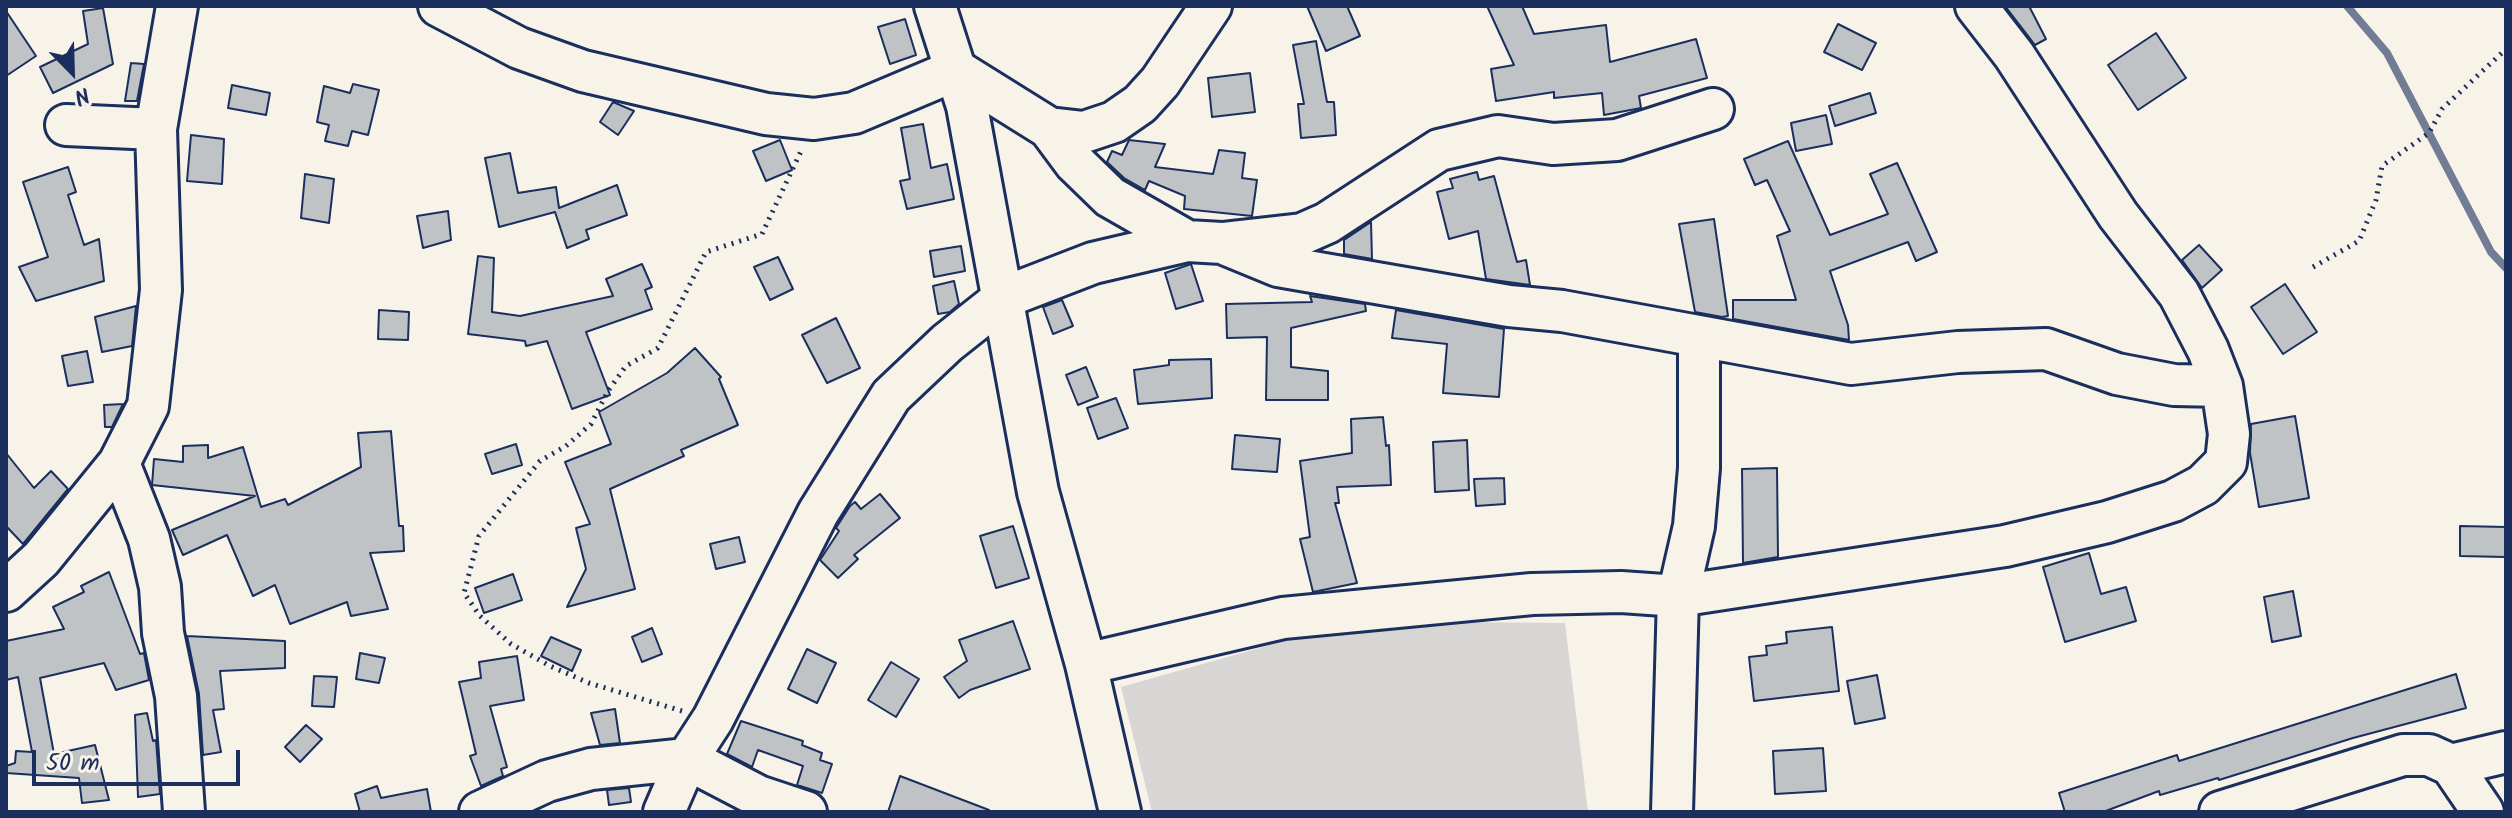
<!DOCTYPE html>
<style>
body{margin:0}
#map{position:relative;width:2512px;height:818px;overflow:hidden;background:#f7f3e8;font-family:Kalam,sans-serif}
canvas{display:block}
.frame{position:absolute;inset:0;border:8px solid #1b2f5e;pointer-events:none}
.north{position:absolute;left:32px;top:32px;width:80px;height:80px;-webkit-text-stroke:6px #f7f3e8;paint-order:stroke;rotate:157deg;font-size:22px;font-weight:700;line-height:32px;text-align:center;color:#1b2f5e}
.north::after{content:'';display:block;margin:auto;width:28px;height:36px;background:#1b2f5e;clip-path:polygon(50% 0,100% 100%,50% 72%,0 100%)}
.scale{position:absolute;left:32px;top:750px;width:208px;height:36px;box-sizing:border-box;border:4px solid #1b2f5e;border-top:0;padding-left:10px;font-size:24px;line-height:28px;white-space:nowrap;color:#1b2f5e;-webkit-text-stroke:6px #f7f3e8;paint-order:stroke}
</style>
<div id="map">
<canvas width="2512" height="818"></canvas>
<div class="frame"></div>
<div class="north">N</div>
<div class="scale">50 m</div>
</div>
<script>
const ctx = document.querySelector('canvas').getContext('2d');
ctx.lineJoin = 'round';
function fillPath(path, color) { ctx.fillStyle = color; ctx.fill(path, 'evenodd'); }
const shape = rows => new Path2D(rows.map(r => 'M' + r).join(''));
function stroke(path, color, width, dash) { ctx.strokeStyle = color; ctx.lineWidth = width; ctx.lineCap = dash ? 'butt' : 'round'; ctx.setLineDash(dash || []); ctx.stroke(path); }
const green = shape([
 [1355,621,1565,623,1588,812,1152,812,1121,687]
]);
const stream = shape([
 [2347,6,2387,53,2491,252,2506,268]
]);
const building = shape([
 [1307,6,1347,6,1360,36,1326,51,1307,6],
 [1487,6,1522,6,1534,34,1606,25,1610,62,1696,39,1707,78,1639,96,1641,108,1604,115,1602,93,1554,98,1554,92,1496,101,1491,69,1514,65,1487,6],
 [2005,6,2029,6,2046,39,2035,45,2005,6],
 [103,8,113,64,53,93,40,67,88,44,83,11,103,8],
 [6,11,36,56,6,76,6,11],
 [905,19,916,55,890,64,878,27,905,19],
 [1838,24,1876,43,1862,70,1824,52,1838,24],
 [2156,33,2186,78,2138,110,2108,65,2156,33],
 [1316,41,1327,102,1334,102,1336,135,1301,138,1298,104,1304,104,1293,45,1316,41],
 [131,63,144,64,137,101,125,101,131,63],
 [1250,73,1255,112,1212,117,1208,78,1250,73],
 [353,84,379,90,368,135,352,131,348,146,325,141,329,125,317,122,324,86,350,93,353,84],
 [232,85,270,93,266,115,228,108,232,85],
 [1870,93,1876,113,1835,126,1829,106,1870,93],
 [613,102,634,111,618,135,600,122,613,102],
 [1826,115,1832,144,1796,151,1791,123,1826,115],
 [923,124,931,168,947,164,954,199,907,209,900,181,910,179,901,128,923,124],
 [191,135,224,139,222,184,187,181,191,135],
 [780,140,792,170,766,181,753,151,780,140],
 [1129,140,1165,144,1155,167,1213,174,1219,150,1245,153,1242,178,1257,180,1252,216,1184,209,1185,196,1149,181,1145,190,1124,178,1107,162,1112,151,1122,155,1129,140],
 [1788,141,1830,235,1888,214,1870,174,1897,163,1937,252,1916,261,1908,242,1830,271,1848,325,1849,340,1733,319,1733,300,1796,300,1777,236,1790,231,1767,180,1755,185,1744,159,1788,141],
 [510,153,518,193,556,187,559,208,617,185,627,215,586,230,589,239,567,248,555,212,499,227,485,158,510,153],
 [68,167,76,192,68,195,84,245,99,239,104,281,36,301,19,267,48,257,23,182,68,167],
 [1477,172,1479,180,1494,176,1517,262,1526,260,1530,285,1486,279,1478,231,1449,239,1437,192,1453,188,1450,179,1477,172],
 [305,174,334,179,329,223,301,218,305,174],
 [448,211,451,240,423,248,417,216,448,211],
 [1714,219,1728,316,1722,317,1695,312,1679,224,1714,219],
 [1371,222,1372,259,1344,254,1344,240,1371,222],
 [2199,245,2222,270,2202,288,2182,260,2199,245],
 [961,246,965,271,934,277,930,251,961,246],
 [478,256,494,258,492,312,520,316,613,296,606,279,642,264,652,287,645,290,652,309,586,332,610,395,572,409,547,341,526,346,525,341,468,334,478,256],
 [778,257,793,289,770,300,754,267,778,257],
 [1191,264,1203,301,1176,309,1165,273,1191,264],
 [954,281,959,304,950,312,938,314,933,286,954,281],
 [2285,284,2317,332,2283,354,2251,307,2285,284],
 [1310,296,1365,304,1366,311,1291,328,1291,367,1328,371,1328,400,1266,400,1267,337,1227,338,1226,304,1312,302,1310,296],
 [1062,300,1073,326,1053,334,1043,307,1062,300],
 [136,306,132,346,102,352,95,317,136,306],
 [379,310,409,312,408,340,378,339,379,310],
 [1396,310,1504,329,1499,397,1443,393,1447,344,1392,338,1396,310],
 [836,318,860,368,827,383,802,335,836,318],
 [695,348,721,377,719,379,738,425,681,450,684,456,610,489,635,589,567,607,586,569,576,528,590,524,565,462,611,444,599,412,667,373,695,348],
 [87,351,93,382,68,386,62,356,87,351],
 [1211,359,1212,398,1138,404,1134,370,1169,365,1169,360,1211,359],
 [1086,367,1098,397,1078,405,1066,375,1086,367],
 [1116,398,1128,428,1098,439,1087,408,1116,398],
 [123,404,112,427,105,427,104,405,123,404],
 [2295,416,2309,498,2259,507,2250,453,2251,424,2295,416],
 [1383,417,1386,446,1389,445,1391,485,1337,487,1339,503,1335,503,1357,583,1313,592,1300,539,1310,537,1300,461,1352,453,1351,419,1383,417],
 [391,431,399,526,403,526,404,551,370,553,388,609,351,616,347,602,290,624,275,585,253,596,227,535,183,555,172,530,255,496,152,485,154,459,183,462,183,446,208,445,208,458,243,447,261,507,285,499,288,505,361,467,358,433,391,431],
 [1235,435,1280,439,1277,472,1232,469,1235,435],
 [1467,440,1469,490,1435,492,1433,442,1467,440],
 [516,444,522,465,492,474,485,454,516,444],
 [6,453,34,488,51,471,68,489,23,544,6,526,6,453],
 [1777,468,1778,557,1743,563,1742,469,1777,468],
 [1504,478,1505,504,1476,506,1474,479,1504,478],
 [880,494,900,518,854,555,858,559,838,578,820,560,839,531,836,528,850,506,855,502,861,509,880,494],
 [1013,526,1029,578,996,588,980,536,1013,526],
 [2460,526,2506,527,2505,557,2460,556,2460,526],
 [739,537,745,562,716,569,710,544,739,537],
 [2089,553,2101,594,2126,587,2136,621,2065,642,2043,567,2089,553],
 [109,572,140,654,144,653,149,680,116,690,104,663,40,678,54,754,95,745,109,800,82,803,79,778,6,773,6,766,15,763,16,751,32,752,18,677,6,680,6,641,64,629,53,607,84,592,81,586,109,572],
 [513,574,522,600,484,613,475,588,513,574],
 [2293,591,2301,636,2272,642,2264,597,2293,591],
 [1013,621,1030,669,970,690,959,698,944,677,967,661,959,640,1013,621],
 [1832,627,1839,691,1754,701,1749,657,1767,655,1766,646,1787,643,1786,632,1832,627],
 [652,628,662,654,642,662,632,637,652,628],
 [187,636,285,641,285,668,220,671,224,709,213,710,221,752,203,755,199,694,187,636],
 [551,637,581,650,572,671,541,656,551,637],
 [807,649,836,663,817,703,788,689,807,649],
 [360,653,385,658,379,683,356,679,360,653],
 [517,656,524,700,490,706,507,767,501,769,503,776,481,786,470,756,476,754,459,682,481,678,479,662,517,656],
 [891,662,919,679,896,717,868,700,891,662],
 [2456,674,2466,708,2353,738,2219,780,2218,778,2160,795,2159,791,2103,812,2065,812,2059,793,2177,755,2179,761,2456,674],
 [1877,675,1885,718,1855,724,1847,681,1877,675],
 [314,676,337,677,334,707,312,706,314,676],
 [615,709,620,743,600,745,591,713,615,709],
 [147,713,153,741,156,740,160,794,138,797,135,715,147,713],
 [741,721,803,741,802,745,822,753,820,760,832,764,822,793,797,785,803,766,758,750,752,767,727,754,741,721],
 [306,725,322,739,300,762,285,747,306,725],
 [1823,748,1826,791,1775,794,1773,751,1823,748],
 [900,776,989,810,988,812,888,812,900,776],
 [377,786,381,798,427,789,431,812,360,812,355,794,377,786],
 [629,788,631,802,609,805,607,790,629,788]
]);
const path = shape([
 [2313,267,2359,241,2376,200,2382,166,2429,133,2442,109,2506,49],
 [682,711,589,683,550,666,511,644,480,616,464,593,479,536,540,461,566,446,591,424,608,391,626,366,658,348,706,252,762,234,802,149]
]);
const minor = shape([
 [439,6,519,48,583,71,766,114,814,119,854,113,956,70,1049,128,1084,132,1114,122,1140,104,1160,82,1211,6],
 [935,6,967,106,1038,492,1086,664,1120,812],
 [66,125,156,129],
 [1049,128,1075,163,1110,197,1187,241,1222,243,1302,234,1327,223,1439,150,1498,136,1553,144,1617,140,1713,109],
 [1222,243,1278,266,1509,306,1562,311,1851,364,1958,352,2046,349,2117,374,2174,385,2222,386],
 [1699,337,1699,468,1694,526,1678,596,2005,546,2107,522,2173,501,2203,485,2226,462,2229,434,2222,386,2208,350,2179,294,2118,215,2014,55,1976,6],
 [119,463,149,539,160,587,163,633,176,696,184,812],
 [6,591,41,559,119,463,148,406,161,290,156,129,177,6],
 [1086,664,1283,618,1532,594,1621,592,1678,596,1672,812],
 [2451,765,2506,752],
 [480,812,547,781,591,769,687,759,758,796,806,812],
 [664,812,687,759,713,719,818,513,891,396,947,343,1005,297,1093,263,1187,241],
 [2220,812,2403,755,2429,755,2451,765,2483,812]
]);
fillPath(green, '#d7d6d4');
stroke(stream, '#727c95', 8);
fillPath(building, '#c0c3c5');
stroke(building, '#1b2f5e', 2);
stroke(minor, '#1b2f5e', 46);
stroke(path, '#1b2f5e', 5, [2, 6]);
stroke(minor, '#f7f3e8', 40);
</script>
